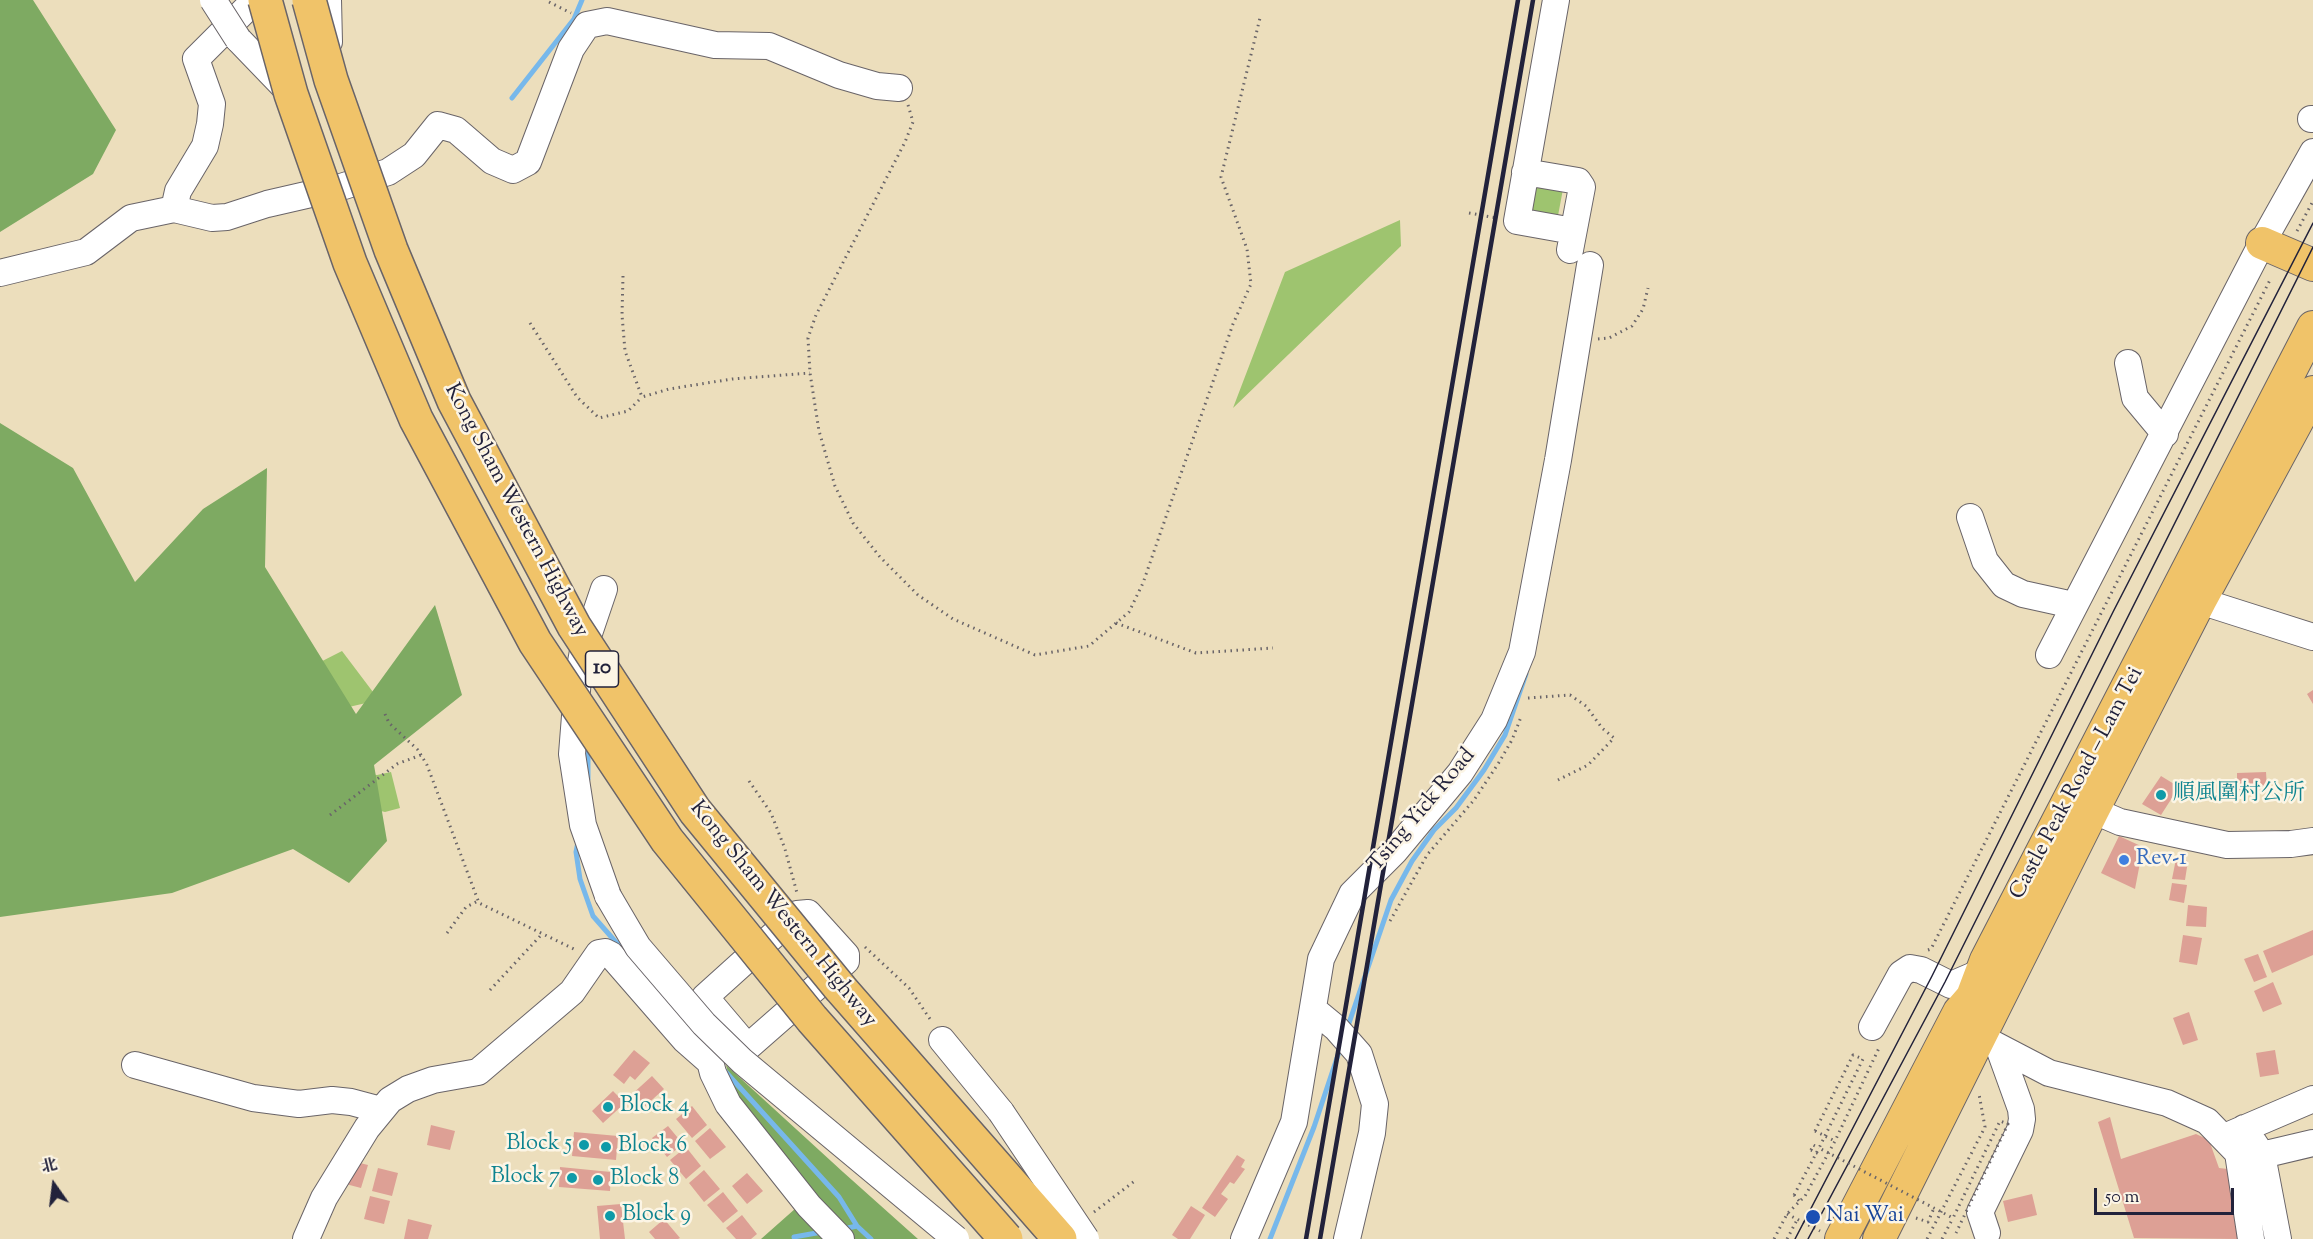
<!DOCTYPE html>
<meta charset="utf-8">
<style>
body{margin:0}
#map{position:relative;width:2313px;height:1239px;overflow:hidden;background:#ecdebc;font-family:"Sorts Mill Goudy","Noto Serif SC",serif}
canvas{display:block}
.north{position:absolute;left:24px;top:1155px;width:60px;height:60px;-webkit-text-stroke:4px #fcf5e5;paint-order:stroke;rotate:346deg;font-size:16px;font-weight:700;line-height:24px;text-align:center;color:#22223b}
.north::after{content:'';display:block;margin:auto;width:21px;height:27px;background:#22223b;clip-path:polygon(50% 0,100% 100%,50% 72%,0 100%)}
.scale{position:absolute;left:2094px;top:1188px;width:140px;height:27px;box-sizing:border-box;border:3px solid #22223b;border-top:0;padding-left:8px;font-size:18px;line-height:21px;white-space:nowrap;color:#22223b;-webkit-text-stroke:4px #fcf5e5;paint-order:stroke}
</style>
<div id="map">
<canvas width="2313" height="1239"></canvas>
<div class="north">北</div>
<div class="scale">50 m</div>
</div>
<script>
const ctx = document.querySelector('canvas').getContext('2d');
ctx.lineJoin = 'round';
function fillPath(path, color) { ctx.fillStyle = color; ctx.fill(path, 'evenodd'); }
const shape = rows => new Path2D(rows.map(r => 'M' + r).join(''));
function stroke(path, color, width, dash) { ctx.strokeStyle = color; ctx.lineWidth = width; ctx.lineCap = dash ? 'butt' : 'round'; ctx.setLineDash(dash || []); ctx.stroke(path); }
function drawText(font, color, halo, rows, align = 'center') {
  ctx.font = font + ' "Sorts Mill Goudy","Noto Serif SC",serif'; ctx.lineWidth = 5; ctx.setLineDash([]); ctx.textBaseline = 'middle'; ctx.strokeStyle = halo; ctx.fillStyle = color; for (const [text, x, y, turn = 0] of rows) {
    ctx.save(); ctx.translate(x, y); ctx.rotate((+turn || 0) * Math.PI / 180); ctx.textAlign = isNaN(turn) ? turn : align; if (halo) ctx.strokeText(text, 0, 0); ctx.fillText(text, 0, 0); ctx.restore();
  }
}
const green = shape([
 [1528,183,1563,189,1557,221,1522,214],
 [1400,220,1401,246,1233,408,1285,272],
 [342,651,379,700,323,713,287,679],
 [326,769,377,775,391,772,400,808,385,812,321,797]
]);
const forest = shape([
 [0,0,33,0,116,130,93,174,0,232],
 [0,423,73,468,135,582,203,509,267,468,265,567,356,714,435,605,462,695,374,765,387,841,349,883,293,849,172,893,0,917],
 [726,1065,843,1172,918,1239,853,1239,736,1105],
 [796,1208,824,1239,761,1239]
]);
const stream = shape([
 [512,98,574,19,582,0],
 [584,744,588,758,588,779],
 [578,842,576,852,580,879,593,916,621,948],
 [1347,1029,1391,900,1412,861,1434,830,1456,808,1484,770,1505,735,1526,674],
 [724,1070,839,1197,857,1226],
 [843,1229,857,1226,871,1239],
 [794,1237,822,1232],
 [1270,1239,1314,1127,1341,1046]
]);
const building = shape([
 [2313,690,2313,704,2307,694],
 [2266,772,2267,789,2237,790,2237,773],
 [2161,776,2179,787,2161,815,2142,804],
 [2119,836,2143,847,2135,889,2101,873],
 [2176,859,2188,861,2185,880,2172,879],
 [2172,883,2187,885,2184,903,2169,900],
 [2188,905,2207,907,2206,927,2186,926],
 [2313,930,2313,955,2272,973,2263,951],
 [2183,935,2202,938,2197,965,2179,962],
 [2258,954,2267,977,2254,982,2244,959],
 [2273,982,2282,1004,2263,1012,2254,991],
 [2189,1012,2198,1040,2183,1045,2173,1018],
 [634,1050,650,1063,635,1080,630,1076,624,1084,613,1075],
 [2275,1050,2279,1074,2260,1077,2256,1053],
 [652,1076,664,1089,642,1109,630,1096],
 [613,1091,625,1103,603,1123,592,1111],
 [692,1106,707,1125,692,1138,676,1119],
 [2110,1117,2121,1159,2196,1134,2209,1140,2219,1168,2228,1169,2240,1239,2134,1238,2098,1122],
 [431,1125,455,1131,450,1150,427,1145],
 [668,1126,683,1144,667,1157,652,1138],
 [710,1128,726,1147,710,1159,695,1141],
 [574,1132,618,1136,616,1160,572,1156],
 [686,1147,701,1166,686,1179,670,1160],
 [1237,1155,1245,1160,1241,1167,1245,1169,1234,1184,1230,1182,1221,1194,1228,1199,1215,1217,1202,1208],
 [348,1160,368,1165,361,1188,342,1183],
 [560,1167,611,1172,610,1191,559,1187],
 [378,1168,398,1173,392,1196,372,1191],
 [704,1170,720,1189,704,1202,689,1183],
 [747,1173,763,1191,747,1204,732,1186],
 [723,1192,738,1211,723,1223,707,1205],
 [2032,1194,2037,1215,2008,1222,2003,1201],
 [370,1196,390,1201,384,1224,364,1219],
 [621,1204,625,1239,600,1239,597,1206],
 [1191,1206,1205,1215,1190,1239,1178,1239,1172,1235],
 [742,1215,757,1234,751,1239,736,1239,726,1228],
 [408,1219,432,1225,428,1239,404,1239],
 [664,1219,680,1238,678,1239,655,1239,649,1232]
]);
const path = shape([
 [549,2,571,13],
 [908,105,913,122,905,142,816,315,808,338,810,373,819,431,835,486,853,523,880,557,918,595,953,619,1035,655,1089,646,1129,612,1143,583,1233,324,1251,284,1247,249,1221,177,1260,18],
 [1469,213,1497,218],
 [2297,231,2312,203],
 [623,276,622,315,625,351,642,397,669,389,732,379,810,373],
 [530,323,577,397,599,418,628,411,642,397],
 [1598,339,1609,338,1632,326,1643,309,1648,288],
 [1116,623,1196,653,1273,648],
 [1528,698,1570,695,1586,706,1602,728,1614,738,1588,765,1558,780],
 [385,714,389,723,418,750,427,765,479,903,576,950],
 [749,781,771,813,785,849,797,893],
 [330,815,397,764,421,755],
 [1390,921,1427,855,1474,800,1498,764,1512,740,1521,717],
 [447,933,466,907,478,901],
 [865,947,909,988,932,1022],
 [1928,950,1931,949,2271,278],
 [490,990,543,933],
 [1815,1131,1835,1141],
 [1811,1150,1821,1155],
 [1811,1150,1813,1145,1819,1148],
 [1794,1195,1801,1203],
 [1094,1212,1136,1180],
 [1787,1214,1820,1231],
 [1916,1218,1928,1222,1934,1208],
 [1774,1239,1787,1214,1805,1196,1835,1141,1879,1048],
 [1787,1239,1797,1220],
 [1927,1239,1985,1127,1979,1094],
 [1942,1239,1953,1218]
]);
const minor = shape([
 [328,0,329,42],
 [1556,0,1517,221,1573,231],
 [238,39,291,94],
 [2311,119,2313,119],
 [1525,172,1578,181,1582,187,1570,250],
 [174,209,212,218,227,217,267,204,341,187,388,172,414,155,438,125,456,130,492,161,513,170,528,162,571,49,587,25,607,21,715,45,769,46,839,75,877,86,899,88],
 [0,273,86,252,131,218,174,209,178,191,205,146,210,124,212,104,196,59,255,0],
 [2128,363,2135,398,2165,434],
 [1970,517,1985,561,2004,585,2023,594,2073,605],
 [604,589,583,651,578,678,572,754,583,825,608,896],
 [2200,601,2313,637],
 [2049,655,2262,243,2313,152],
 [2075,806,2085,807,2120,822,2227,845,2291,844,2313,841],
 [705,997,744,1043,749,1046,846,961,846,955,808,913,797,914,705,997,697,1011,713,1073,728,1104,809,1206,841,1239],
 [1313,1009,1336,1028,1359,1054,1375,1104,1372,1133,1347,1239],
 [1872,1027,1901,974,1910,968,1921,970,1951,985,1979,973],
 [1980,1037,2049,1073,2167,1103,2207,1121,2238,1153,2251,1239],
 [942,1040,1001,1112],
 [135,1065,253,1098,299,1104,332,1100,351,1102,381,1110],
 [2244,1128,2262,1155,2278,1239],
 [2229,1135,2313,1099],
 [2262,1155,2313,1143],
 [1987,1233,1980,1212,2020,1130,2022,1119,2021,1109,1999,1048],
 [306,1239,324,1198,367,1128,390,1100,408,1089,433,1080,478,1072,572,992,599,953,605,952,611,955,685,1040,710,1062],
 [1244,1239,1294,1122,1321,959,1352,894,1395,851,1460,773,1494,720,1522,652,1558,460,1590,265]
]);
const major = shape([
 [2262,243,2313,265],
 [1841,1239,1959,1012,1972,997,1986,960,2313,327],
 [1879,1239,2093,810,2200,601,2313,392]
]);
const tram = shape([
 [1795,1239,1932,976,2113,612,2313,223],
 [1808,1239,1945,982,2313,247]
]);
const rail = shape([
 [1306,1239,1518,0],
 [1320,1239,1533,0]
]);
const pathBridge = shape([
 [1815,1131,1853,1055,1863,1059,1819,1148,1953,1218,2000,1121,2008,1124,1956,1233],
 [1794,1195,1819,1148]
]);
const minorBridge = shape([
 [213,0,238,39],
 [608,896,638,947,704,1024,742,1061,956,1239],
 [1001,1112,1086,1239]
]);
const highwayBridge = shape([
 [265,0,291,94,350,263,416,419,535,642,667,840,812,1019,1006,1239],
 [309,0,331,80,391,250,454,401,574,626,695,811,841,989,1060,1239]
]);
const markers = [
 [2161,795,6,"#0f9aa8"],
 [2124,860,6,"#3f7fe0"],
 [608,1107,6,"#0f9aa8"],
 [584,1145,6,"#0f9aa8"],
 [606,1147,6,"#0f9aa8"],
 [572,1178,6,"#0f9aa8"],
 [598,1180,6,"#0f9aa8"],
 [610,1216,6,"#0f9aa8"],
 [1813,1217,8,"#1a4fb4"]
];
const shields = [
 [602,669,33]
];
const shieldNames = [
 ["10",602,669]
];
const streetNames = [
 ["Kong Sham Western Highway",515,511,62],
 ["Castle Peak Road – Lam Tei",2078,784,-62],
 ["Tsing Yick Road",1423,811,-50],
 ["Kong Sham Western Highway",782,915,51]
];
const cultureNames = [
 ["順風圍村公所",2173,795],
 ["Block 4",620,1107],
 ["Block 5",572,1145,"right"],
 ["Block 6",618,1147],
 ["Block 7",560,1178,"right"],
 ["Block 8",610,1180],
 ["Block 9",622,1216]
];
const shopNames = [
 ["Rev-1",2136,860]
];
const transitNames = [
 ["Nai Wai",1826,1217]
];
fillPath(green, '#9ec46f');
fillPath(forest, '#7eaa62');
stroke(stream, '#77b8eb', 5);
fillPath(building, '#dda095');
stroke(minor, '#696468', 28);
stroke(major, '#696468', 34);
stroke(path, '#696468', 3, [1.5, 4.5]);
stroke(minor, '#fff', 26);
stroke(major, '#f0c369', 32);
stroke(tram, '#22223b', 1.5);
stroke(rail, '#22223b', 4.5);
stroke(minorBridge, '#696468', 28, []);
stroke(highwayBridge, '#696468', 36, []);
stroke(pathBridge, '#696468', 3, [1.5, 4.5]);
stroke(minorBridge, '#fff', 26);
stroke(highwayBridge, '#f0c369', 33);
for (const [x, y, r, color] of markers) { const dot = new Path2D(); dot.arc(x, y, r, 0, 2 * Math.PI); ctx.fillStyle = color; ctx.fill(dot); stroke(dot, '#fcf5e5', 2); }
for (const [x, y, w] of shields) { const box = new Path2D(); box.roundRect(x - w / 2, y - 18, w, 36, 4.5); ctx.fillStyle = '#fcf5e5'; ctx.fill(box); stroke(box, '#22223b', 1.5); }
drawText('bold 21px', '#22223b', null, shieldNames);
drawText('22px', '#22223b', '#fcf5e5', streetNames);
drawText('22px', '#0d838f', '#fcf5e5', cultureNames, 'left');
drawText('22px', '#366cbe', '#fcf5e5', shopNames, 'left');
drawText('22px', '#164399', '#fcf5e5', transitNames, 'left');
</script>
